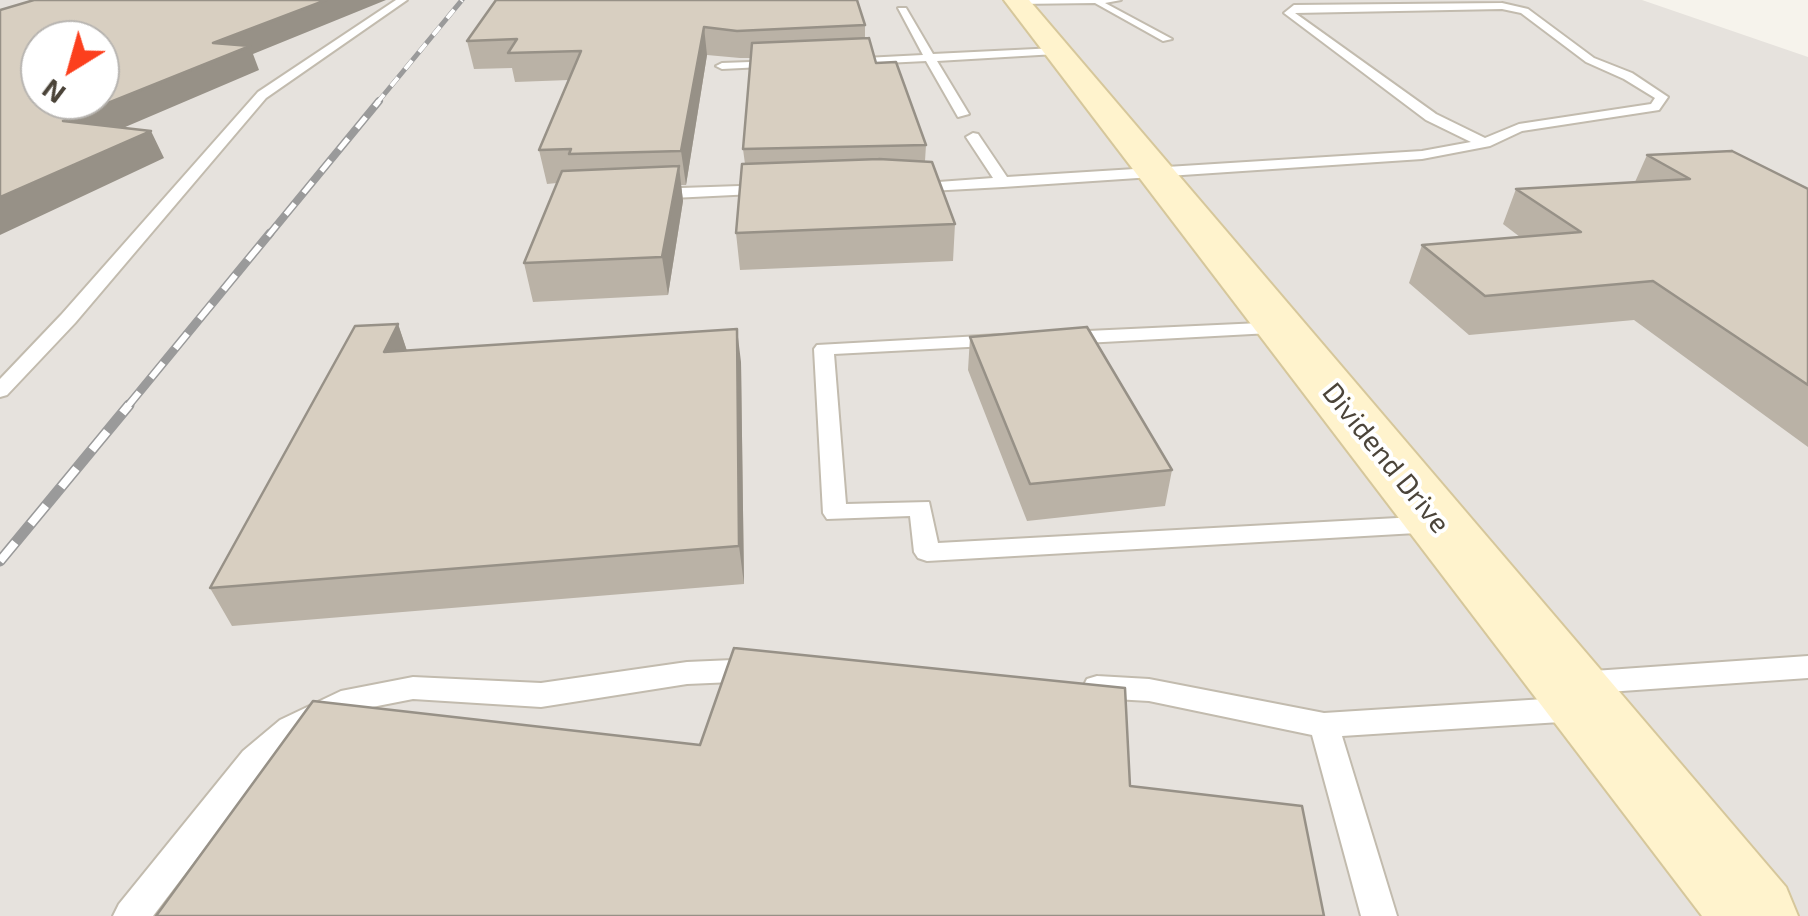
<!DOCTYPE html>
<style>
body{margin:0}
#map{position:relative;width:1808px;height:916px;overflow:hidden;background:#f6f3ec;font-family:"Exo 2",sans-serif}
canvas{display:block}
.north{position:absolute;left:20px;top:20px;width:100px;height:100px;box-sizing:border-box;background:#fff;border:2px solid #b7b4b0;border-radius:50%;rotate:217deg;font-size:28px;font-weight:700;line-height:40px;text-align:center;color:#4b4439}
.north::after{content:'';display:block;margin:auto;width:35px;height:45px;background:#fc3f1d;clip-path:polygon(50% 0,100% 100%,50% 72%,0 100%)}
</style>
<div id="map">
<canvas width="1808" height="916"></canvas>
<div class="north">N</div>
</div>
<script>
const ctx = document.querySelector('canvas').getContext('2d');
ctx.lineJoin = 'round';
function fillPath(path, color) { ctx.fillStyle = color; ctx.fill(path, 'evenodd'); }
const shape = rows => new Path2D(rows.map(r => 'M' + r).join(''));
function stroke(path, color, width, dash) { ctx.strokeStyle = color; ctx.lineWidth = width; ctx.lineCap = dash ? 'butt' : 'round'; ctx.setLineDash(dash || []); ctx.stroke(path); }
function drawText(font, color, halo, rows, align = 'center') {
  ctx.font = font + ' "Exo 2",sans-serif'; ctx.lineWidth = 8; ctx.setLineDash([]); ctx.textBaseline = 'middle'; ctx.strokeStyle = halo; ctx.fillStyle = color; for (const [text, x, y, turn = 0] of rows) {
    ctx.save(); ctx.translate(x, y); ctx.rotate((+turn || 0) * Math.PI / 180); ctx.textAlign = isNaN(turn) ? turn : align; if (halo) ctx.strokeText(text, 0, 0); ctx.fillText(text, 0, 0); ctx.restore();
  }
}
const industrial = shape([
 [0,0,1642,0,1808,57,1808,916,0,916],
 [40,40,100,40,100,100,40,100]
]);
const lane = shape([
 [396,0,407,0,266,98,75,323,7,395,0,397,0,379,61,315,258,92,396,0],
 [1014,0,1121,0,1105,3,1172,39,1163,41,1095,3,1018,4,1014,0],
 [1502,3,1528,9,1594,58,1632,73,1668,97,1659,110,1522,131,1490,146,1422,159,1003,187,911,192,904,188,911,184,993,178,966,137,973,133,978,134,1007,177,1422,151,1471,142,1426,120,1284,13,1294,5,1502,3],
 [1502,9,1521,13,1586,62,1624,79,1655,98,1651,104,1519,124,1485,138,1436,114,1295,13,1502,9],
 [898,8,906,8,933,54,1056,48,1062,51,1056,54,937,61,969,114,958,117,926,61,845,65,839,62,845,59,923,55,898,8],
 [778,61,782,66,722,69,716,66,722,63,778,61],
 [769,185,777,190,774,193,652,199,644,194,652,189,769,185],
 [1282,322,1291,328,1289,332,1066,344,1056,338,1066,332,1282,322],
 [999,335,1006,337,1009,341,1006,345,834,354,846,504,929,502,938,543,1434,516,1446,524,1434,532,927,561,918,558,914,552,910,516,827,519,823,513,814,349,817,345,999,335],
 [1808,656,1808,678,1579,694,1569,691,1565,683,1569,675,1579,672,1808,656],
 [756,659,766,662,770,670,766,678,756,681,687,684,541,707,413,699,357,710,302,738,265,769,153,916,113,916,119,904,243,751,280,720,341,691,413,677,541,683,687,662,756,659],
 [1097,676,1149,679,1324,713,1576,697,1586,701,1591,709,1586,717,1576,721,1342,736,1397,916,1361,916,1312,735,1149,701,1097,698,1087,695,1083,687,1087,679,1097,676]
]);
const secondary = shape([
 [1004,0,1029,0,1786,887,1798,916,1702,916,1004,0]
]);
const railFar3 = shape([
 [377,103,462,0]
]);
const railFar2 = shape([
 [268,236,379,101]
]);
const railFar1 = shape([
 [127,407,270,233]
]);
const rail = shape([
 [0,561,129,405]
]);
const wall = shape([
 [496,0,865,25,865,38,876,63,926,145,925,161,955,224,953,261,740,270,736,233,745,164,743,149,751,58,740,58,707,55,686,185,681,185,683,201,668,295,533,302,524,263,557,183,547,184,539,150,569,80,515,82,512,68,474,69,467,41],
 [1647,155,1808,189,1808,447,1634,320,1469,335,1409,283,1422,245,1520,237,1503,224,1516,189,1635,182],
 [398,324,407,351,741,362,744,584,232,626,210,588],
 [970,337,1172,470,1165,506,1027,521,968,370]
]);
const shadedWall = shape([
 [326,0,386,0,253,54,259,70,76,148,63,121,213,43],
 [704,27,707,55,686,185,681,151],
 [151,131,164,158,0,235,0,197],
 [679,166,683,201,668,295,662,257],
 [398,324,409,357,384,352],
 [737,329,741,362,744,584,739,546]
]);
const building = shape([
 [34,0,326,0,213,43,250,46,63,121,151,131,0,197,0,10,34,0],
 [40,40,100,40,100,100,40,100,40,40],
 [496,0,857,0,865,25,737,31,704,27,681,151,569,154,571,149,539,150,581,51,508,53,517,39,467,41,496,0],
 [869,38,876,63,896,62,926,145,743,149,752,43,869,38],
 [1732,151,1808,189,1808,385,1653,281,1485,296,1422,245,1581,232,1516,189,1690,179,1647,155,1732,151],
 [879,159,932,162,955,224,736,233,742,164,879,159],
 [679,166,662,257,524,263,562,171,679,166],
 [398,324,384,352,737,329,739,546,210,588,355,326,398,324],
 [1087,327,1172,470,1030,484,970,337,1087,327],
 [734,648,1125,688,1130,786,1302,806,1324,916,156,916,313,701,700,745,734,648]
]);
const streetNames = [
 ["Dividend Drive",1386,458,51]
];
fillPath(industrial, '#e6e2dd');
stroke(lane, '#c2bbae', 4);
stroke(secondary, '#d6c79b', 4);
fillPath(lane, '#fff');
fillPath(secondary, '#fff3cd');
stroke(railFar3, '#9a9a9a', 5);
stroke(railFar2, '#9a9a9a', 8);
stroke(railFar1, '#9a9a9a', 9);
stroke(rail, '#9a9a9a', 11);
stroke(railFar3, '#fff', 4, [11]);
stroke(railFar2, '#fff', 5, [14]);
stroke(railFar1, '#fff', 6, [19]);
stroke(rail, '#fff', 8, [24]);
fillPath(wall, '#bab2a6');
fillPath(shadedWall, '#979187');
fillPath(building, '#d8cfc1');
stroke(building, '#979187', 2.5);
drawText('28px', '#4b4439', '#fff', streetNames);
</script>
